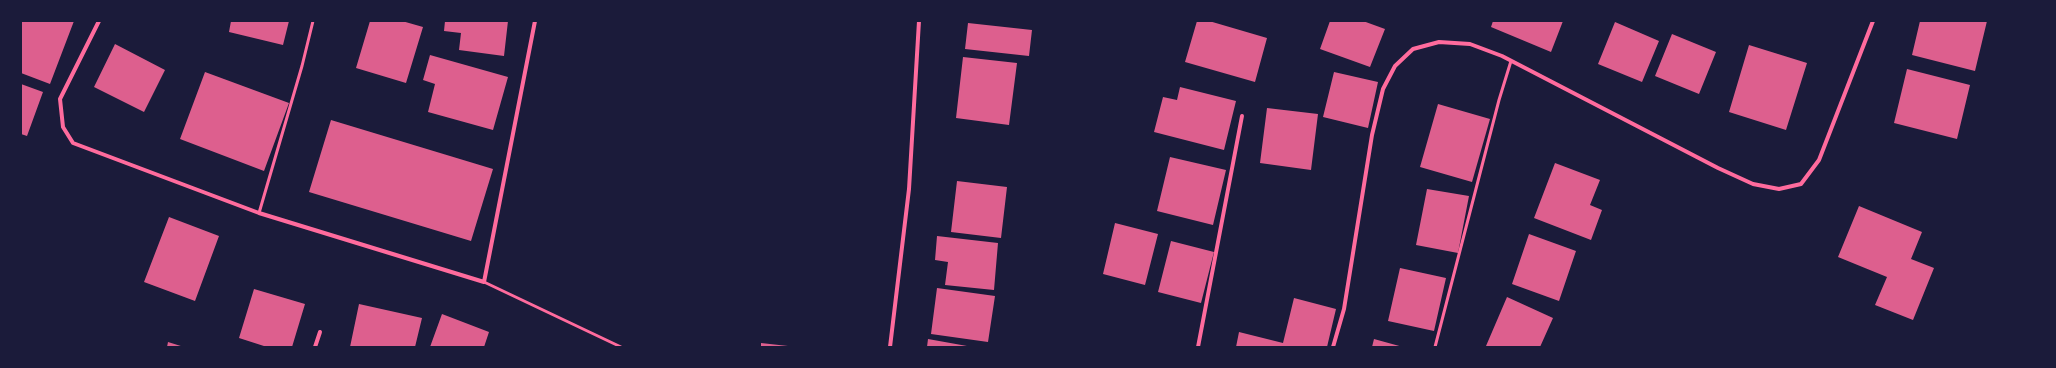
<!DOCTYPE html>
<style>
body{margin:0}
#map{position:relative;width:2056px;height:368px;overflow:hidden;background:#1b1b3a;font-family:"DejaVu Sans",sans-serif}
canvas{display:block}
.frame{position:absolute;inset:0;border:22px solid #1b1b3a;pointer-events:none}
</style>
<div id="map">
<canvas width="2056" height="368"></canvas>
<div class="frame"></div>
</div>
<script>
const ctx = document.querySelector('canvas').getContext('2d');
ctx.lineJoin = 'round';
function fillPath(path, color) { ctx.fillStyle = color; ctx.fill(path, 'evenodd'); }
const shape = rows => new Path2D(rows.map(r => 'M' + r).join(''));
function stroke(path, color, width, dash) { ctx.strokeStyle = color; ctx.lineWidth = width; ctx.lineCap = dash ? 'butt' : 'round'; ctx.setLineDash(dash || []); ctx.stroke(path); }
const building = shape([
 [21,21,74,21,50,84,21,73],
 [231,21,289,21,283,45,229,32],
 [370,21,402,21,423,27,406,83,356,68],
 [445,21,508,21,504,56,459,50,461,33,444,31],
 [1197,21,1209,21,1267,38,1255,82,1185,62],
 [1330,21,1363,21,1385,29,1370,67,1320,49],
 [1493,21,1563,21,1551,52,1491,27],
 [1920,21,1987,21,1975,71,1912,55],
 [1615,22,1659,41,1642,82,1598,64],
 [968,23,1032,30,1029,56,965,49],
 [1672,34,1716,52,1699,94,1655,76],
 [115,44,165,70,144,112,94,87],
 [1749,45,1807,63,1786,130,1729,112],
 [430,55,508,77,493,130,428,112,435,84,423,80],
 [963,57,1017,63,1009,125,956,118],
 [1907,69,1970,85,1957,139,1894,123],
 [205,72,289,103,264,171,180,139],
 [1334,72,1378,82,1368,128,1323,117],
 [21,84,43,92,27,136,21,134],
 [1180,87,1236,101,1224,150,1154,132,1163,97,1177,100],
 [1438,104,1490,119,1472,182,1420,167],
 [1267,108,1318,114,1311,170,1260,163],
 [331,120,493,169,471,241,309,192],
 [1170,157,1226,170,1213,225,1157,211],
 [1555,163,1600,180,1590,205,1602,210,1591,240,1534,218],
 [957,181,1007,187,1001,238,951,232],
 [1427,189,1469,196,1458,253,1416,245],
 [1859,206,1922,232,1911,259,1934,268,1913,320,1875,305,1887,277,1838,257],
 [169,217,219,236,195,301,144,282],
 [1115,223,1158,234,1145,285,1103,274],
 [1529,234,1576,251,1559,301,1512,284],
 [937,236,998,243,994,290,945,285,948,262,935,260],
 [1171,241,1214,252,1201,303,1158,292],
 [1400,268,1446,278,1434,331,1388,321],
 [937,288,995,296,988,342,931,334],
 [254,289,305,304,292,347,267,347,239,338],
 [1507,297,1553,318,1540,347,1486,346],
 [1294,298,1336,309,1327,347,1236,347,1239,332,1283,343],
 [359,304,422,318,415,347,350,347],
 [442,314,489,332,484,347,430,347],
 [928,339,967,346,967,347,927,347],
 [1374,339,1403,347,1372,347],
 [168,342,184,347,167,347],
 [761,343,788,346,788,347,761,347]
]);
const service = shape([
 [259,213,302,66,313,21],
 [484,282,621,347],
 [1435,347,1499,100,1511,61]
]);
const minor = shape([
 [99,21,60,99,63,127,73,143,259,213,484,282,535,21],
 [315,347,320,332],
 [890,347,909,189,919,21],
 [1198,347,1242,116],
 [1333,347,1344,309,1372,135,1383,89,1395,66,1413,49,1439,42,1470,44,1502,56,1718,168,1753,184,1779,189,1801,184,1819,160,1873,21]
]);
fillPath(building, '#dd5f8e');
stroke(service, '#ff6b9d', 3);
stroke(minor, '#ff6b9d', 4);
</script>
